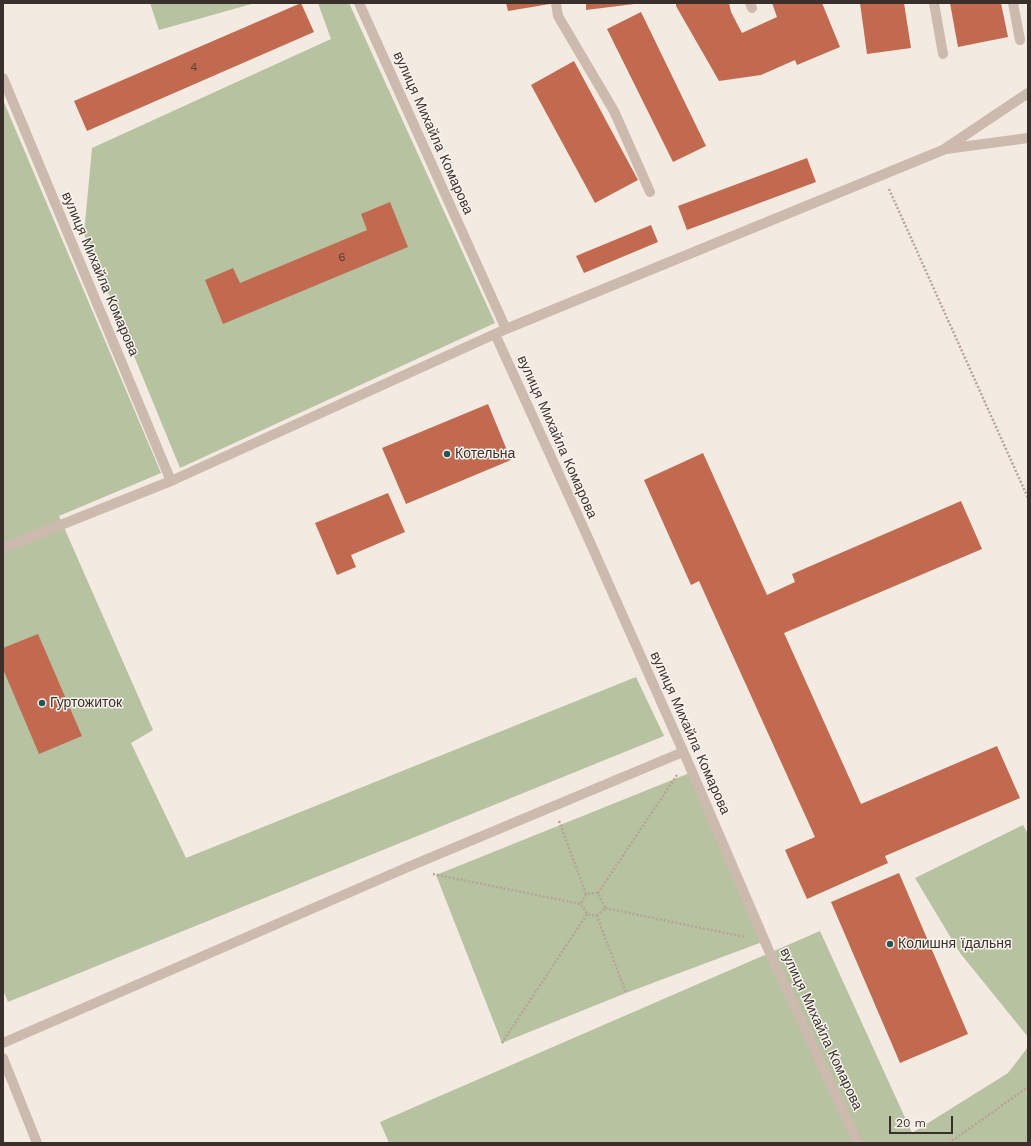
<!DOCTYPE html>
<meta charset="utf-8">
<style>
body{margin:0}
#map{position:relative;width:1031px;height:1146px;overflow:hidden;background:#f3eae1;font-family:"Work Sans",sans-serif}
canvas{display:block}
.frame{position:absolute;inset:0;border:4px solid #392f2b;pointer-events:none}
.scale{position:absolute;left:889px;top:1116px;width:64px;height:18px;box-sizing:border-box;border:2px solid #392f2b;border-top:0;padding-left:5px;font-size:12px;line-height:14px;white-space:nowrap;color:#392f2b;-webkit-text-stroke:3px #faf4ee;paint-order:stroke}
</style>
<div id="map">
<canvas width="1031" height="1146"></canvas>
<div class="frame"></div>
<div class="scale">20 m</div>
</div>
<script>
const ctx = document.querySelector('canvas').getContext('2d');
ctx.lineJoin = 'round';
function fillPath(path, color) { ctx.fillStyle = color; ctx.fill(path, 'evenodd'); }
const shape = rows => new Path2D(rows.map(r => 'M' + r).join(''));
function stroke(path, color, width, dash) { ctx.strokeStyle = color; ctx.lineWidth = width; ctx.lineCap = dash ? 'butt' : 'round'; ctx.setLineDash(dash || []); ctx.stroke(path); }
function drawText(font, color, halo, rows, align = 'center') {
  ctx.font = font + ' "Work Sans",sans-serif'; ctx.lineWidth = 3; ctx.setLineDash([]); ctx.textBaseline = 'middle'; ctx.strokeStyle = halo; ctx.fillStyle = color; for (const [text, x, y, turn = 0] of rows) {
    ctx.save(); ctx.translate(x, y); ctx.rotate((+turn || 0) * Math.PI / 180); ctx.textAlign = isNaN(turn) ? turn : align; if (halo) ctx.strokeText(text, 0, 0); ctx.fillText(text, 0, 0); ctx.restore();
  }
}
const green = shape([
 [150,3,255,3,159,30],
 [318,3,349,3,495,323,180,468,84,234,92,148,331,39],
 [3,100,161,473,59,516,153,730,131,743,186,858,636,677,664,736,8,1002,3,990],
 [692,772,765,941,626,993,502,1043,436,875],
 [1023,825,1028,834,1028,1037,960,953,915,878],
 [820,931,912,1133,1008,1073,1028,1047,1028,1143,389,1143,380,1122]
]);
const building = shape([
 [301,3,314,32,87,131,74,101],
 [506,3,550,3,550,4,508,11],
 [586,3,634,3,634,4,586,10],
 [676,3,729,3,731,12,742,33,777,17,772,3,822,3,840,47,797,65,795,60,761,75,719,81,676,6],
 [860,3,904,3,911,48,867,54],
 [950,3,1001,3,1008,37,958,47],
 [641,12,706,146,673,162,607,29],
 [574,61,638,180,595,203,531,85],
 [807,158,816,182,687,230,678,206],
 [390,202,408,247,223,324,205,280,233,268,240,283,367,230,361,214],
 [651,225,658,242,584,273,576,256],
 [488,404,511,460,406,504,382,448],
 [703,453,767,595,795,582,792,574,961,501,982,549,784,633,861,804,997,746,1020,798,885,856,888,863,807,899,785,850,815,837,699,581,691,585,644,480],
 [388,493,405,532,351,555,356,567,337,575,315,523],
 [38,634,82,736,39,754,3,669,3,648],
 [899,873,968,1034,900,1063,831,902]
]);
const path = shape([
 [889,189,1028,498],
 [559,821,586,894],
 [433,874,581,904],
 [598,893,677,775],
 [605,908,745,937],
 [597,916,605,908,598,893,586,894,581,904,587,914,597,916,626,993],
 [502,1043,587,914],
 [949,1143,1028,1087]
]);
const service = shape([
 [359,3,506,329],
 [556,3,558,16,614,111,650,192],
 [750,3,752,8],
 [934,3,943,54],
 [1013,3,1020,40],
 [495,334,589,540,687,760,769,951,858,1143],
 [3,1043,408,867,683,752],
 [3,1058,37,1143]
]);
const minor = shape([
 [3,78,171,481],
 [946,149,1028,138],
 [3,548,171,481,506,329,943,150,1028,93]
]);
const markers = [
 [447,454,4,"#22575a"],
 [42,703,4,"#22575a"],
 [890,944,4,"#22575a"]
];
const numberNames = [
 ["4",194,67],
 ["6",342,257]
];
const streetNames = [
 ["вулиця Михайла Комарова",433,133,66],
 ["вулиця Михайла Комарова",100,274,67],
 ["вулиця Михайла Комарова",557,437,66],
 ["вулиця Михайла Комарова",690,733,66],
 ["вулиця Михайла Комарова",821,1029,65]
];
const poiNames = [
 ["Котельна",455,454],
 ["Гуртожиток",50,703],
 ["Колишня їдальня",898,944]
];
fillPath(green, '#b7c2a1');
fillPath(building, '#c26a50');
stroke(path, '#b7a497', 2.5, [2, 2]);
stroke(service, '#cbbaad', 10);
stroke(minor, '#cbbaad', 10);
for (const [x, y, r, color] of markers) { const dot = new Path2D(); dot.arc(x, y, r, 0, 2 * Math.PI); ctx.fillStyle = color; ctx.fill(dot); stroke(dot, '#faf4ee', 1.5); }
drawText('12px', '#5b3e34', null, numberNames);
drawText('14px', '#392f2b', '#faf4ee', streetNames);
drawText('14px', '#392f2b', '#faf4ee', poiNames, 'left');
</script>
